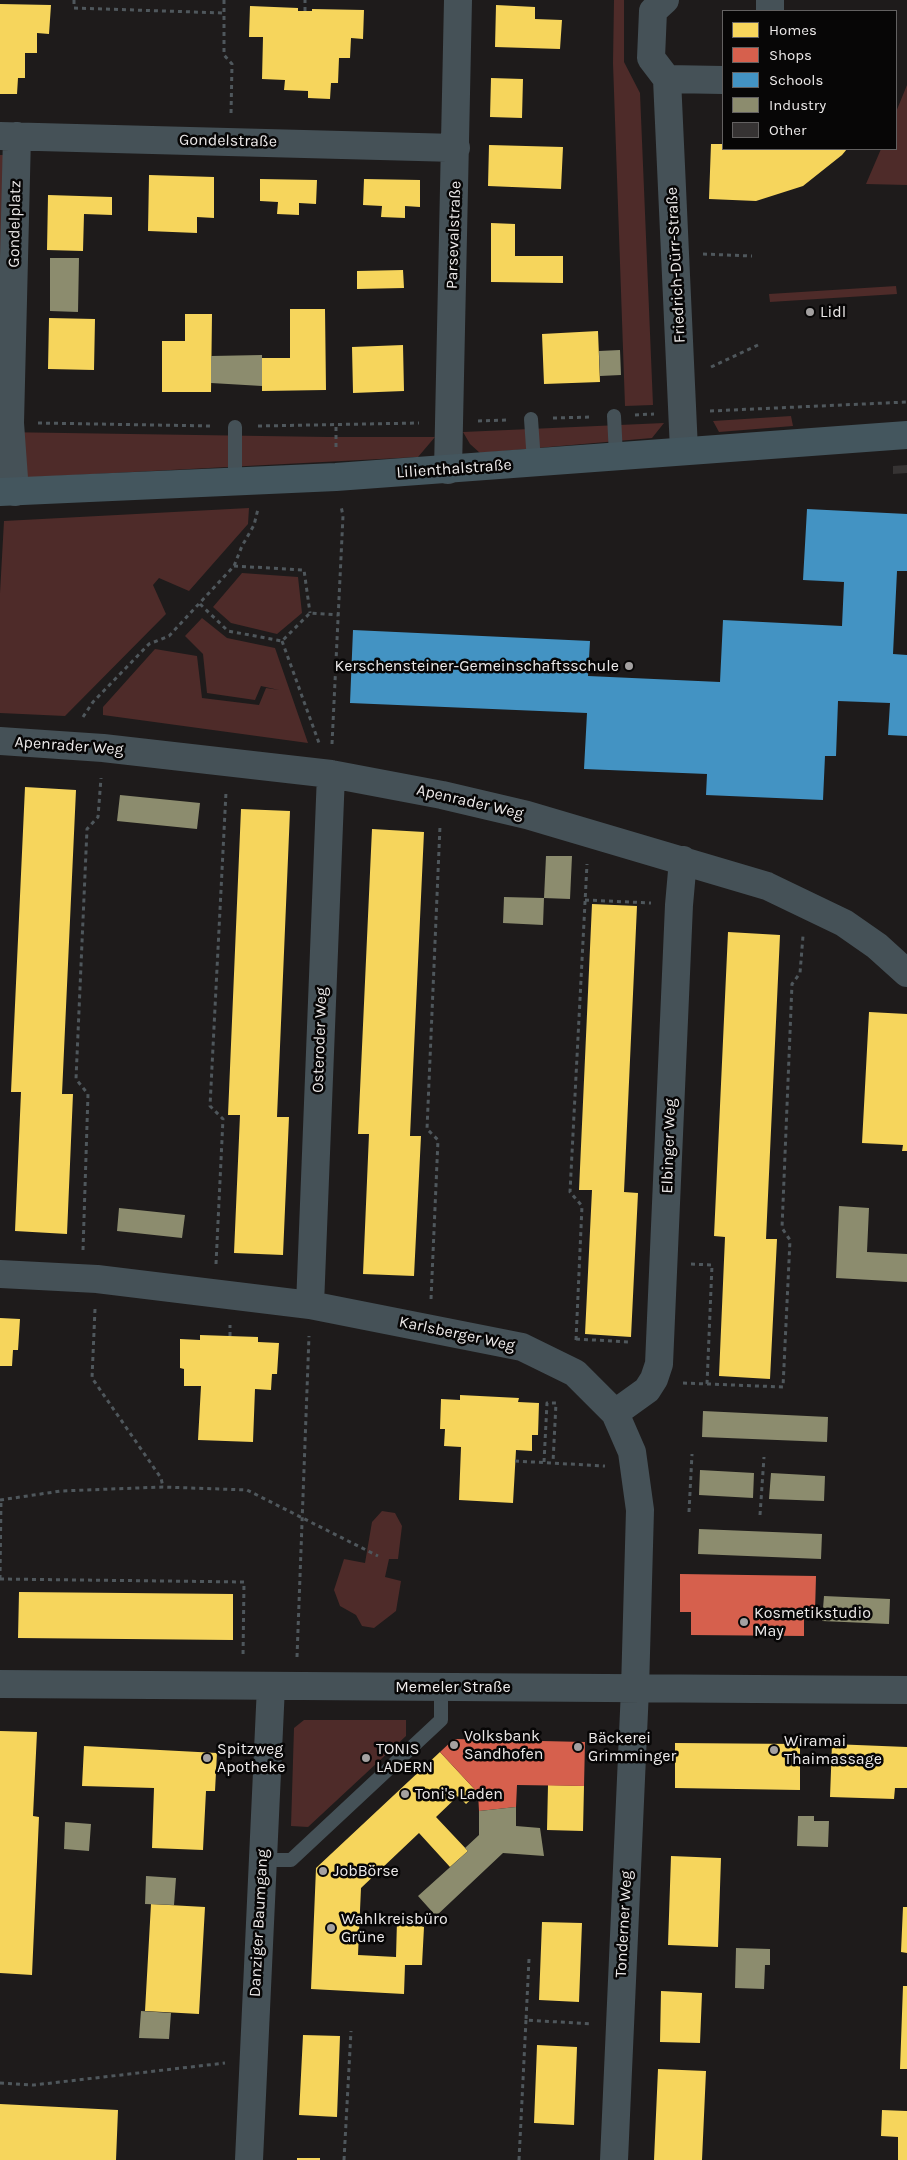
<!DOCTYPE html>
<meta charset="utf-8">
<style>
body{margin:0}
#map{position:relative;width:907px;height:2160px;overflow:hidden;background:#1e1b1b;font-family:Karla,sans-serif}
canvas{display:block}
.legend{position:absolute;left:722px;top:10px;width:175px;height:140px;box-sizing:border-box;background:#070606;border:1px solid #636161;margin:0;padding:6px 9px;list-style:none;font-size:15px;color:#ece9e9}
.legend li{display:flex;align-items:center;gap:10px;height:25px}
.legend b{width:25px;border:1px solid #636161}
</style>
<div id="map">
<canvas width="907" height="2160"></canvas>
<ul class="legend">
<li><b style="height:14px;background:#f6d55c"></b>Homes</li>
<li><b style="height:14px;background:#d6604d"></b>Shops</li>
<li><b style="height:14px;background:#4393c3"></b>Schools</li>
<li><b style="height:14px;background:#8c8c6e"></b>Industry</li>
<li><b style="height:14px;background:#363333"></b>Other</li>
</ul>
</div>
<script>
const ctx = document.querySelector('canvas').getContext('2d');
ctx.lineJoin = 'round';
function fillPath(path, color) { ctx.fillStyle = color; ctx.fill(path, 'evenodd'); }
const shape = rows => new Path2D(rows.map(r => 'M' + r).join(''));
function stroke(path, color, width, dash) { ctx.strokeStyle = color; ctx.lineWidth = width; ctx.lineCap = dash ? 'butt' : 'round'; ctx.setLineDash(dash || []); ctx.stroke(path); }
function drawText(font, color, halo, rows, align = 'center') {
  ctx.font = font + ' Karla,sans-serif'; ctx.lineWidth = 5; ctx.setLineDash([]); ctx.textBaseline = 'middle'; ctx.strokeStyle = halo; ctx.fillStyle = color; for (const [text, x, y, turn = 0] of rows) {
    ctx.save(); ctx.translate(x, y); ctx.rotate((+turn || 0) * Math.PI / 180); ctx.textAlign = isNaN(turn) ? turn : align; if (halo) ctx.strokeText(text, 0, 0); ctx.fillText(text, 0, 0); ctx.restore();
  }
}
const green = shape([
 [614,0,624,0,624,62,640,93,653,405,625,406,613,63],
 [907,85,907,185,866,184,881,149,896,149,896,112],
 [0,155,4,155,0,322],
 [896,286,897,294,770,302,769,294],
 [791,416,793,426,719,432,713,421],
 [664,423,652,438,480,453,470,444,463,432],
 [0,432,328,437,435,437,418,457,0,479],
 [249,508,248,524,189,591,159,578,153,585,166,614,65,716,0,713,0,593,4,521],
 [242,573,298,577,302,613,277,634,231,623,213,607],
 [202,618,227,638,275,648,308,743,103,715,103,707,155,649,197,656,202,698,259,705,266,688,279,690,261,686,255,700,207,693,203,654,185,636],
 [382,1511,395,1513,402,1526,398,1559,389,1559,385,1577,401,1581,396,1611,374,1628,362,1626,356,1615,340,1606,334,1590,344,1559,365,1563,372,1522],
 [304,1720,406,1720,406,1736,308,1827,291,1826,294,1728]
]);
const homes = shape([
 [0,4,51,5,49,34,37,33,37,53,25,53,25,78,18,78,17,94,0,94],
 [496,5,535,7,535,19,562,20,560,49,495,47],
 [250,6,298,8,298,11,312,11,312,9,364,10,363,39,351,38,350,58,339,58,338,83,331,83,330,99,308,98,308,91,284,90,285,80,262,79,263,37,249,37],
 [491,78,523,79,522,118,490,117],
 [711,144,723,144,723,149,847,149,842,155,803,186,756,201,709,199],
 [489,145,563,147,561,189,488,186],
 [149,175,214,177,214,218,197,217,197,233,148,231],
 [260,179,317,180,316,204,299,203,299,215,277,214,278,202,260,201],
 [364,179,420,180,420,207,405,206,405,218,381,217,382,206,363,205],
 [48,195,112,197,112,215,84,214,83,251,47,250],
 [491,223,515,224,515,256,563,256,563,283,491,282],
 [403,270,404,288,357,289,357,271],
 [290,309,325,309,326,390,262,391,262,358,290,358],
 [185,314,212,314,211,392,162,392,162,341,185,341],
 [49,318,95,319,94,370,48,369],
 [598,331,600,382,544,384,542,334],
 [403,345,404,391,353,393,352,347],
 [25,787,76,790,62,1094,73,1094,67,1234,15,1231,21,1092,11,1092],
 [241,809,290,811,277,1117,289,1117,283,1255,234,1253,240,1115,228,1115],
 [372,829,424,832,410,1136,421,1136,414,1276,363,1274,369,1134,358,1134],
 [592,904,637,906,624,1192,638,1193,631,1337,585,1334,592,1190,579,1190],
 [728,932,780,935,766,1239,777,1239,770,1379,719,1376,725,1237,714,1236],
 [869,1012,907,1014,907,1151,902,1151,903,1145,862,1143],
 [0,1318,20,1319,18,1350,13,1350,12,1366,0,1366],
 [200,1335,258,1337,258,1342,279,1343,277,1374,272,1374,271,1390,255,1389,253,1442,198,1440,201,1386,184,1386,184,1369,180,1368,180,1339,200,1340],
 [460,1395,519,1398,518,1402,539,1403,538,1435,532,1435,532,1451,516,1450,513,1503,459,1500,461,1447,444,1446,445,1429,440,1429,441,1399,460,1400],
 [19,1592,233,1594,233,1640,18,1638],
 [0,1731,37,1732,33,1816,39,1817,32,1975,0,1973],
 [675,1743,800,1744,800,1790,675,1788],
 [832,1744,907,1747,907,1788,895,1788,894,1799,830,1797],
 [84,1746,217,1753,215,1791,206,1791,203,1850,152,1848,154,1788,82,1786],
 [440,1752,478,1793,466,1804,458,1796,436,1817,468,1851,450,1867,419,1833,361,1888,358,1955,396,1957,397,1920,424,1927,422,1965,405,1965,404,1994,311,1989,316,1868],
 [548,1785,584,1786,583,1831,547,1830],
 [671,1856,721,1858,718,1947,668,1945],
 [151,1904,205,1907,199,2014,145,2011],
 [903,1907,907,1907,907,1953,901,1952],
 [542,1922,582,1923,579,2002,539,2000],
 [903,1986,907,1986,907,2069,900,2069],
 [661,1991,702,1993,700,2043,660,2042],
 [303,2035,340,2036,337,2117,299,2115],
 [537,2045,577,2047,574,2125,534,2123],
 [658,2069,706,2071,702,2160,654,2160],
 [0,2104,118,2110,116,2160,0,2160],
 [882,2110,907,2111,907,2160,898,2160,898,2137,881,2136],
 [297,2158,320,2158,320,2160,297,2160]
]);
const shops = shape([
 [680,1574,816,1576,815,1612,804,1612,804,1636,691,1635,691,1612,680,1612],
 [454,1739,585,1742,584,1786,517,1785,516,1807,479,1811,478,1793,440,1752]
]);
const schools = shape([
 [807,509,907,514,907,571,897,571,893,654,907,655,907,736,888,735,890,703,838,701,836,756,825,756,823,800,706,795,707,774,584,769,587,713,350,703,353,630,590,641,588,676,720,682,723,620,842,626,844,582,803,580]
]);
const industry = shape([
 [50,258,79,258,78,312,50,311],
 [620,350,621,375,600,376,599,351],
 [262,355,262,386,211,383,211,356],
 [120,795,200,803,197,829,117,821],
 [546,856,572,856,570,899,544,898],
 [504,897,544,898,543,925,503,923],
 [839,1206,869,1208,867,1252,907,1254,907,1282,836,1278],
 [119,1208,185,1215,182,1238,117,1231],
 [703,1411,828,1417,827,1442,702,1437],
 [700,1470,754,1473,753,1498,699,1495],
 [771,1473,825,1476,824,1501,769,1499],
 [699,1529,822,1534,821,1559,698,1554],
 [824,1596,890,1599,889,1624,822,1621],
 [516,1807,516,1826,540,1828,544,1856,503,1853,436,1916,418,1896,468,1851,465,1848,479,1835,479,1811],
 [798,1816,814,1816,814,1821,829,1821,828,1847,797,1846],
 [65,1822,91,1824,89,1851,64,1849],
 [146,1876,176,1878,174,1905,145,1904],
 [736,1948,770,1949,770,1965,765,1965,764,1989,735,1988],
 [141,2011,171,2013,169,2039,139,2038]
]);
const building = shape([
 [907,465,907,473,893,474,893,466]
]);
const path = shape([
 [74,0,74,8,224,13],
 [224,0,224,55,232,64,231,114],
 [305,11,305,0],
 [703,254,752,256],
 [711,367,758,345],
 [710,411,907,402],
 [635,415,654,414],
 [553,418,592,417],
 [478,421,509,420],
 [38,423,212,426],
 [258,426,419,423],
 [336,447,336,425],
 [234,566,304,570,310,613],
 [200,604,228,631,282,641,310,613,338,615],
 [282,641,319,743],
 [83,717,93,702,149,644,169,636,234,566,242,546,254,525,258,509],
 [332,744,343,516,341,506],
 [585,900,651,903],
 [83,1250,88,1094,76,1079,87,829,98,817,101,778],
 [216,1264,223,1119,210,1106,226,792],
 [691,1264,712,1265,707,1384],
 [431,1299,438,1140,427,1129,440,826],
 [95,1309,92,1378,161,1478,163,1487],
 [230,1336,230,1325],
 [576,1339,630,1342],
 [576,1340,582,1206,570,1192,587,864],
 [683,1383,783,1387,790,1240,782,1228,792,984,800,973,803,936],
 [515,1461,605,1466],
 [544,1462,547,1403,556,1403,553,1462],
 [0,1500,61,1491,163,1487,247,1490,378,1556],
 [689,1512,692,1454],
 [760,1515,764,1457],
 [0,1579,244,1582,243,1658],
 [0,1579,1,1500],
 [297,1657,309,1336],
 [529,1959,526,2020,592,2024],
 [0,2083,34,2085,225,2063],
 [344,2160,351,2031],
 [519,2160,526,2020]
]);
const lane = shape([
 [614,416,616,455],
 [531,419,534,462],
 [235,480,235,427],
 [262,1860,291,1860,441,1720,441,1687]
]);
const street = shape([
 [665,0,653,11,651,58,667,79,684,450],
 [770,0,770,11],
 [667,79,723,80],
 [0,136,456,148],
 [448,470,458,0],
 [15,492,10,423,17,136],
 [0,741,103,748,331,774,442,795,527,815,767,886,844,923,877,946,907,973],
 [0,1274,97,1279,310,1305,522,1347,575,1373,615,1413,632,1452,640,1510,635,1689,614,2160],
 [310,1305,331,774],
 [615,1413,647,1390,654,1379,659,1364,679,905,683,860],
 [0,1684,907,1690],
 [249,2160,271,1686]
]);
const secondary = shape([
 [0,492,336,477,907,435]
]);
const markers = [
 [810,312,5,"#a4a1a1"],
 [629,666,5,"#a4a1a1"],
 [744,1622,5,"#a4a1a1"],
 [454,1745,5,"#a4a1a1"],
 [578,1747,5,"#a4a1a1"],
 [774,1750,5,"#a4a1a1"],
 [207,1758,5,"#a4a1a1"],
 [366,1758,5,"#a4a1a1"],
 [405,1794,5,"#a4a1a1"],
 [323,1871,5,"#a4a1a1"],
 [331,1928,5,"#a4a1a1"]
];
const streetNames = [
 ["Gondelstraße",228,141,1],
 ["Gondelplatz",15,224,-89],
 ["Parsevalstraße",454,235,-88],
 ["Friedrich-Dürr-Straße",676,265,-93],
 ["Lilienthalstraße",454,469,-4],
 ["Apenrader Weg",69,746,4],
 ["Apenrader Weg",470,802,13],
 ["Osteroder Weg",320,1040,-88],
 ["Elbinger Weg",669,1146,-88],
 ["Karlsberger Weg",457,1334,12],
 ["Memeler Straße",453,1687],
 ["Danziger Baumgang",259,1923,-87],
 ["Tonderner Weg",624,1924,-87]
];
const poiNames = [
 ["Lidl",820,312],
 ["Kerschensteiner-Gemeinschaftsschule",619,666,"right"],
 ["Kosmetikstudio",754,1613],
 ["May",754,1631],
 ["Volksbank",464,1736],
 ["Sandhofen",464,1754],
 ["Bäckerei",588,1738],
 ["Grimminger",588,1756],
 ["Wiramai",784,1741],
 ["Thaimassage",784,1759],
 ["Spitzweg",217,1749],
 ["Apotheke",217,1767],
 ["TONIS",376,1749],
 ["LADERN",376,1767],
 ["Toni's Laden",415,1794],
 ["JobBörse",333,1871],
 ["Wahlkreisbüro",341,1919],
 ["Grüne",341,1937]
];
fillPath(green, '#4e2b29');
fillPath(homes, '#f6d55c');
fillPath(shops, '#d6604d');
fillPath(schools, '#4393c3');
fillPath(industry, '#8c8c6e');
fillPath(building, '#363333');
stroke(path, '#4f575c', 3, [4, 4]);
stroke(lane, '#455157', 14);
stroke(street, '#455157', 28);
stroke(secondary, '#44565e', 28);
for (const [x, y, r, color] of markers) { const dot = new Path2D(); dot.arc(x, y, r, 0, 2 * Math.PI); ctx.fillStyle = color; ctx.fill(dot); stroke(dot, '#070606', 2); }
drawText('16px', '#ece9e9', '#070606', streetNames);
drawText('16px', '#ece9e9', '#070606', poiNames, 'left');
</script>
